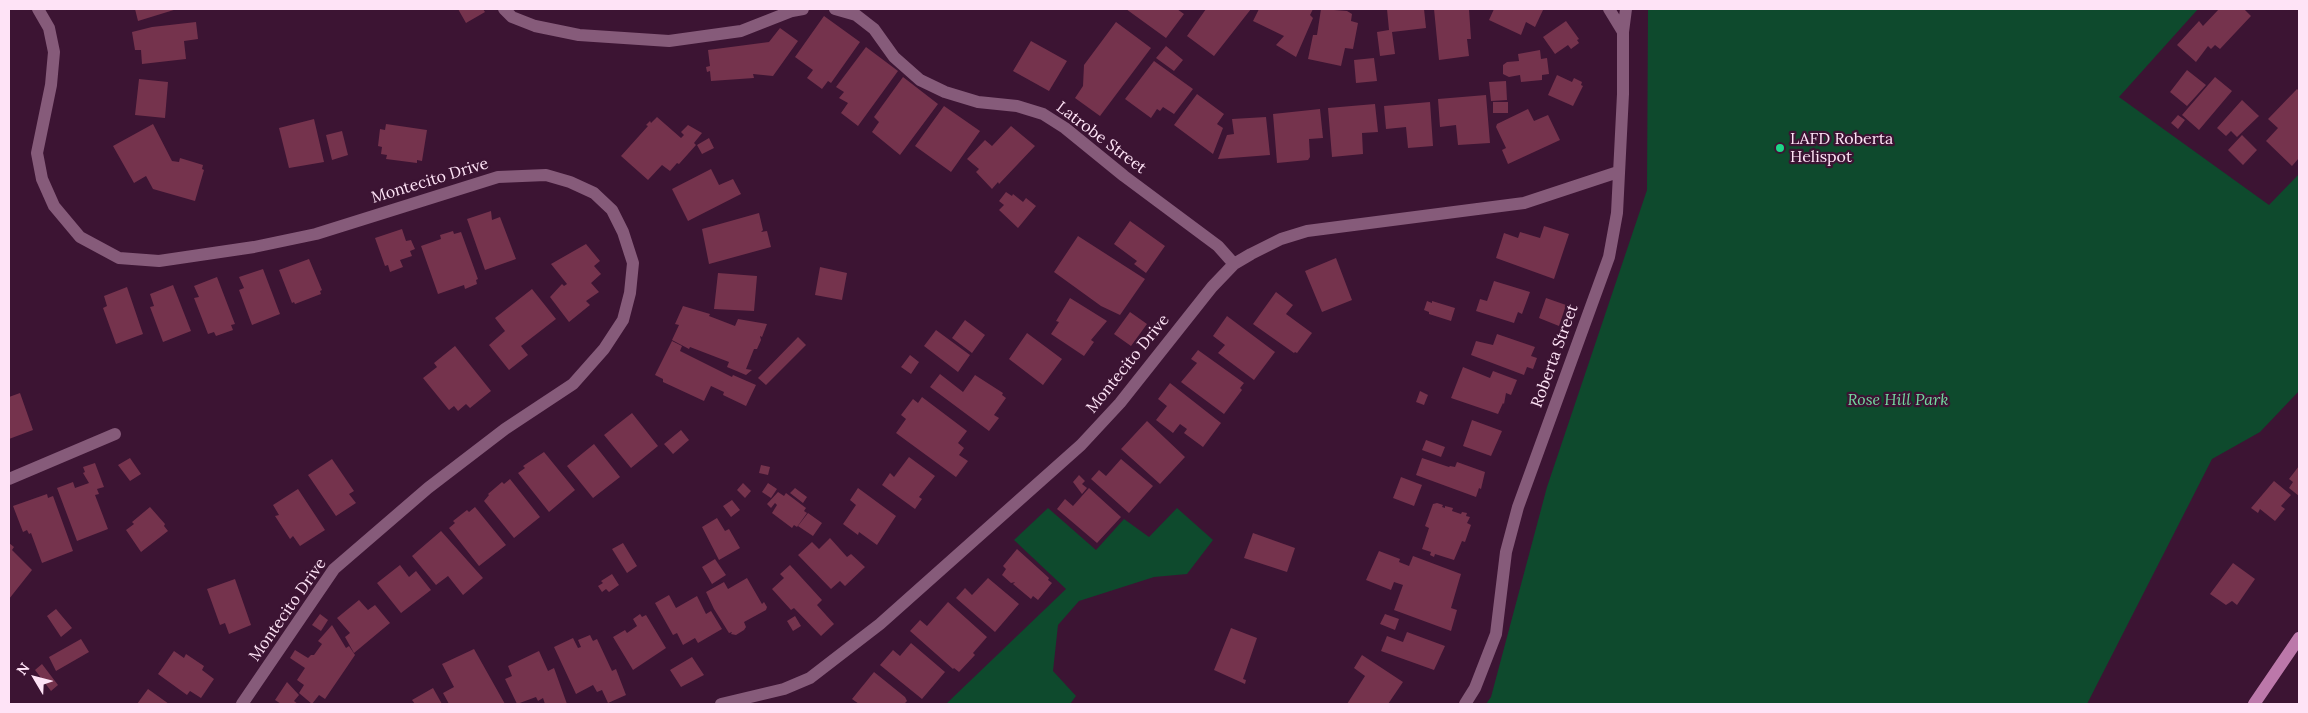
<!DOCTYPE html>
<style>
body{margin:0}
#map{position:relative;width:2308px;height:713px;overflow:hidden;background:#3c1433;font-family:Lora,serif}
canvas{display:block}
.frame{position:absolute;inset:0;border:10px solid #fee3f6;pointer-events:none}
.north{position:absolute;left:10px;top:653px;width:50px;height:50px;-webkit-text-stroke:4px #3c1433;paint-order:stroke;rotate:307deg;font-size:14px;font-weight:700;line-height:20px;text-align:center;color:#fee3f6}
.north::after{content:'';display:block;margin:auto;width:18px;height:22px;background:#fee3f6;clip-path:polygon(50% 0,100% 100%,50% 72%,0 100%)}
</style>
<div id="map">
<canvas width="2308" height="713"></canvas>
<div class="frame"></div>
<div class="north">N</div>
</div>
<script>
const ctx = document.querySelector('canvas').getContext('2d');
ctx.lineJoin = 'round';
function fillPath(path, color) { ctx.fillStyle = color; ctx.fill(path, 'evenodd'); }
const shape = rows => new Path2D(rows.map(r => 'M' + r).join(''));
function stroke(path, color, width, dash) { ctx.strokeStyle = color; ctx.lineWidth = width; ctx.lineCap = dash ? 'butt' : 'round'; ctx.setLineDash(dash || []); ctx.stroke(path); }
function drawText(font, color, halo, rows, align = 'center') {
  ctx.font = font + ' Lora,serif'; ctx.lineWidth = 4.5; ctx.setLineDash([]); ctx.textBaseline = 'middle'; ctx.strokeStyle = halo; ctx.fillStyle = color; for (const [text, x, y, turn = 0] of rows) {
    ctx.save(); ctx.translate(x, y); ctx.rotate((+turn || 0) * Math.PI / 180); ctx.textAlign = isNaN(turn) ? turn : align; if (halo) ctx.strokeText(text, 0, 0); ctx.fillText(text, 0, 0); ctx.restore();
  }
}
const green = shape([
 [1648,9,2198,9,2119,97,2269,205,2299,174,2299,391,2260,432,2212,459,2087,704,1486,704,1491,697,1547,487,1647,190],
 [1048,508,1096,550,1124,519,1149,537,1177,508,1213,540,1187,574,1154,577,1079,601,1058,625,1053,671,1076,696,1070,704,946,704,1066,589,1014,540]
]);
const building = shape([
 [135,9,177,9,138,21],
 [458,9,483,9,485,12,466,23],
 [1126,9,1177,9,1184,14,1166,38],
 [1206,9,1251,9,1214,56,1187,36],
 [1259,9,1313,9,1310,15,1313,18,1296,57,1276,45,1284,36,1253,21],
 [1321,9,1347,11,1352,14,1351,21,1358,23,1353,49,1345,48,1341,66,1308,59,1313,35,1317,35],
 [1387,9,1424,9,1426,28,1392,32,1395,54,1380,56,1377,32,1389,30],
 [1434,9,1469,9,1471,39,1467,39,1469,56,1439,60],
 [1494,9,1540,9,1543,10,1535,27,1526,22,1521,35,1489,20],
 [2219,9,2244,9,2251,16,2220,49,2215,45,2211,49,2208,46,2196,62,2177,45,2199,21,2203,26],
 [824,16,860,42,831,83,828,81,822,89,807,78,813,70,795,57],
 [1566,21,1579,39,1577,40,1579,43,1571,49,1568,45,1555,54,1543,37],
 [196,22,198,39,184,41,186,59,142,64,141,50,135,50,132,32,152,27],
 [1116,22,1151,48,1100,116,1075,98,1083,86,1084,65],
 [780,28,798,41,773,76,753,74,754,78,711,81,710,71,707,72,706,67,710,66,708,50,769,42],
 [1031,41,1067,61,1049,91,1013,71],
 [1166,46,1183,60,1174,71,1156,58],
 [866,47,898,71,858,126,841,113,848,103,839,98,844,92,836,87],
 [1540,50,1541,59,1547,58,1549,74,1542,75,1542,80,1521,82,1520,75,1509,77,1503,74,1503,65,1507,62,1519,61,1518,54],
 [1374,58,1377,81,1356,83,1354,60],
 [1154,61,1193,89,1174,114,1163,107,1160,111,1157,109,1151,118,1125,99],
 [2187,70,2206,85,2187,106,2170,92],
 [1557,75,1572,82,1574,78,1582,82,1581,85,1583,86,1573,106,1548,95],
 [903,77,938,104,900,155,872,132,879,122,874,117],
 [2215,77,2232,91,2199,130,2182,115],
 [139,79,168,82,165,118,135,115],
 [1506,81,1507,100,1491,101,1489,82],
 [2297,89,2299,91,2299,158,2292,166,2266,141,2278,128,2268,119],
 [1197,94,1224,114,1217,124,1223,128,1213,154,1174,125],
 [1486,95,1490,143,1458,145,1456,125,1440,127,1438,99],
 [2242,100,2259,116,2237,137,2231,131,2226,136,2217,128],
 [1430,102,1433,146,1408,148,1406,127,1386,129,1384,106],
 [1493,102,1508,102,1508,113,1493,113],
 [1375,104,1378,132,1362,133,1363,154,1332,157,1328,108],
 [944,106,980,131,951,172,915,146],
 [1320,109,1323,138,1309,139,1310,157,1308,160,1277,163,1273,114],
 [1528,109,1534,121,1548,115,1560,140,1508,164,1502,150,1506,148,1496,127,1497,124],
 [2178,115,2185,120,2178,129,2171,123],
 [657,117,681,138,684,135,681,132,688,125,702,133,694,143,696,145,679,164,677,163,670,171,662,165,648,180,621,156,648,126,646,125,650,121,651,123],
 [1266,117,1270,155,1218,159,1227,135,1234,134,1232,119],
 [314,119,324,162,289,168,279,128],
 [153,124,172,161,179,162,180,158,203,165,202,169,204,170,195,201,153,189,146,176,134,183,113,146],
 [386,124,427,130,422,161,417,160,417,163,386,159,387,155,381,154,382,147,378,146,380,129,385,130],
 [1011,126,1035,146,999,184,998,182,992,189,976,172,979,169,967,159,985,140,992,146],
 [342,131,348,155,332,160,326,135],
 [2242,135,2257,150,2243,165,2228,150],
 [709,138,714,148,702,154,697,145],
 [711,169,719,185,733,179,741,194,688,221,672,189],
 [1006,192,1012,196,1013,194,1023,202,1026,198,1036,206,1018,228,999,210,1004,205,999,201],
 [491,211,492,220,500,217,516,259,485,270,467,219],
 [759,213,763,230,761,232,767,231,771,247,709,264,702,229],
 [1130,221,1165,246,1146,273,1134,264,1137,261,1114,244],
 [1544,226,1569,234,1554,279,1496,258,1504,233,1518,238,1520,232,1540,238],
 [402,229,406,241,411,240,415,249,410,251,412,256,400,260,403,267,390,272,388,265,385,266,375,238],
 [453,231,454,234,461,232,478,279,476,280,477,284,465,289,464,285,438,294,421,246,441,239,440,235],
 [1078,236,1145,279,1120,315,1101,306,1054,272],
 [586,244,600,261,594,266,601,274,591,283,599,292,586,301,590,305,569,322,550,297,562,284,564,286,567,284,551,264],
 [1336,258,1352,300,1322,312,1305,271],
 [309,259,322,290,320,291,321,294,295,304,294,302,292,303,279,270],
 [820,267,847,273,842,300,815,295],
 [263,269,280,314,252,325,239,290,244,288,239,277],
 [718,273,757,276,754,311,714,309],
 [217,277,235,324,231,325,233,330,216,336,214,332,208,334,194,298,199,297,194,286],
 [1494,281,1530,292,1522,314,1518,312,1514,323,1476,311,1480,299,1487,301],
 [173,285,191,331,163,342,150,307,154,306,150,294],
 [127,287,143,334,116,344,103,308,107,306,104,296],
 [532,289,556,319,521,346,528,355,509,370,489,345,505,331,495,318],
 [1276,292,1293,305,1286,314,1312,333,1297,353,1295,352,1294,353,1253,324],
 [1070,298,1107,321,1091,340,1094,342,1084,356,1051,334,1059,322,1056,321],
 [1546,298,1566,305,1559,326,1539,318],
 [1427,301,1432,303,1432,301,1455,308,1451,321,1429,314,1429,312,1424,310],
 [683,306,710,314,709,316,735,326,738,319,767,324,762,337,760,336,761,340,757,349,754,349,746,369,752,370,746,375,727,367,729,362,690,347,689,349,672,340,679,325,675,324],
 [1130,312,1147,324,1131,346,1114,334],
 [1227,316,1275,352,1254,380,1218,353,1225,345,1213,336],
 [965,320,985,335,972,353,952,338],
 [936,330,970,355,958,372,924,346],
 [1027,333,1062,359,1043,385,1009,359],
 [1497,334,1535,347,1531,356,1537,358,1533,369,1527,367,1524,375,1471,355,1476,341,1493,345],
 [798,337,806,345,766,385,758,378],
 [672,341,682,346,680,351,732,377,733,375,756,385,746,406,723,395,724,392,711,386,704,401,663,382,663,379,655,375],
 [455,346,491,391,470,408,466,404,458,411,454,406,449,410,423,378,437,367,434,363],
 [1198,350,1244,383,1240,388,1242,390,1224,414,1181,382,1197,363,1191,359],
 [910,355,919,362,911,374,901,367],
 [1463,367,1490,378,1493,371,1517,380,1511,395,1506,393,1504,404,1503,403,1498,414,1451,398],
 [940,374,963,392,975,375,1003,393,1002,395,1006,398,994,415,999,418,989,431,930,387],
 [1170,383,1221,423,1203,447,1184,433,1187,429,1180,424,1173,433,1156,420,1167,406,1158,399],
 [1420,391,1428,395,1424,405,1416,402],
 [20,393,33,430,9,439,9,397],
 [922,397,967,431,958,443,964,448,959,455,968,461,956,477,896,433,906,419,901,415,913,399,918,403],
 [632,413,658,446,631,468,604,435],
 [1472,420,1502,431,1491,456,1463,446],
 [1147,421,1185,457,1160,484,1121,449],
 [681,430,689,440,673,454,664,444],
 [1426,440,1445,447,1441,457,1422,450],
 [594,444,620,477,593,498,567,466],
 [544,452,575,490,549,512,518,473,525,468,523,466],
 [909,457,935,476,919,497,922,499,915,509,882,485,890,473,894,477],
 [130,458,141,474,130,481,118,465],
 [1422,458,1449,467,1450,466,1455,467,1457,462,1485,472,1481,489,1479,488,1476,497,1416,475],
 [332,459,354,491,349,494,356,503,336,516,308,475],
 [1121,459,1153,486,1129,513,1091,479,1099,470,1106,476],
 [95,463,104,487,97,489,99,494,95,495,108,529,77,541,57,488,73,482,75,488,89,483,83,473,85,472,83,467],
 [761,465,770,467,768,475,759,473],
 [2299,466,2299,496,2289,488,2293,482,2289,479],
 [1079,475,1085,481,1082,484,1087,488,1082,494,1073,482],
 [1401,477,1422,485,1414,506,1393,498],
 [510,479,540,517,514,538,484,501,489,495,488,494,502,482,504,484],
 [2274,481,2291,495,2281,506,2285,509,2275,521,2260,509,2258,513,2251,508],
 [743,483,751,491,745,498,737,490],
 [768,483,777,489,771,498,762,492],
 [795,488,807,497,803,503,790,493],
 [858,488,896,516,877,545,859,532,858,535,843,524,856,505,850,500],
 [1089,488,1121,517,1097,543,1057,509,1065,499,1073,506],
 [298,489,325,530,300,546,293,536,290,539,275,516,279,515,273,505],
 [778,492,784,496,786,493,806,508,804,511,807,513,797,527,794,525,792,528,772,513,777,505,775,503,771,508,767,504],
 [47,494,48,498,53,496,73,551,42,563,31,533,29,534,27,530,23,532,13,506],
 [732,500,740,510,731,517,723,506],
 [1437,503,1443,505,1442,507,1445,508,1445,506,1453,508,1452,511,1461,514,1462,512,1467,513,1466,516,1470,517,1467,523,1471,525,1465,542,1462,541,1454,560,1435,554,1434,557,1430,555,1431,552,1422,549,1429,528,1425,526,1433,504],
 [150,507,165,524,164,526,168,531,141,552,126,530,134,524,132,522],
 [475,507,506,545,479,566,449,528,455,523,453,521,467,510,469,512],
 [808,513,822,523,813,536,798,526],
 [717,518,725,531,729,529,740,548,719,560,702,527],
 [441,531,483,578,463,595,448,576,436,585,412,556],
 [1253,533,1295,548,1287,572,1244,558],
 [830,538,847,557,851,554,865,567,845,586,840,581,831,589,798,555,812,542,819,549],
 [9,543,14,547,12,550,32,570,9,599],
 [623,543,637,566,627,573,612,549],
 [1017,549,1049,578,1048,580,1052,583,1038,600,1033,596,1031,599,1013,584,1015,582,1011,583,1002,575,1006,569,1003,566],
 [1379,551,1400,559,1399,562,1409,566,1413,556,1461,574,1451,608,1457,610,1451,631,1394,610,1403,585,1394,582,1391,590,1366,580],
 [715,559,726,575,712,584,702,567],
 [2233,563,2255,579,2237,605,2232,601,2226,605,2210,594],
 [400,565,409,577,416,571,431,590,401,613,377,583],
 [790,565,822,600,817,605,834,624,821,636,794,608,791,610,772,589,784,578,780,574],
 [612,574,619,585,609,592,606,589,602,592,598,586,603,583,601,581],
 [747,578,762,604,764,602,767,607,766,610,744,622,746,627,744,630,736,635,731,634,732,632,729,633,714,609,706,592,724,582,728,589],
 [988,578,1019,604,995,632,956,598,965,588,972,595],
 [235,579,251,625,229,634,225,623,220,625,207,589],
 [669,595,676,608,697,596,706,614,711,611,722,629,698,643,695,638,683,645,677,633,673,635,655,603],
 [359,600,368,610,375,605,390,623,354,653,345,637,350,633,337,618],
 [948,602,987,637,973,653,975,655,959,672,954,668,953,669,910,631,920,620,927,626],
 [56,609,72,628,61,637,47,616],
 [320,614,328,620,321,631,312,625],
 [640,614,642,617,646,615,666,648,633,670,613,637,625,630,627,633,637,626,633,619],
 [1385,614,1399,619,1395,630,1380,624],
 [795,616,801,626,793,631,787,621],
 [332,625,346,648,349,646,355,655,325,699,319,695,312,704,299,693,304,685,297,680,305,668,290,658,295,650,308,658,311,655,314,655,322,644,318,641],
 [1231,628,1257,638,1243,679,1246,680,1245,684,1214,670],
 [1407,632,1445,646,1434,670,1381,651,1387,636,1403,642],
 [590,635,593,641,597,639,612,671,616,669,626,695,608,703,602,690,597,692,593,685,576,694,554,647,573,638,578,648,581,647,578,640],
 [81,639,89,652,56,671,49,657],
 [911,643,945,672,922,699,880,665,893,650,900,656],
 [474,649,505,704,449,704,443,693,454,687,442,664],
 [174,651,184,658,186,654,204,666,202,670,214,679,201,698,190,691,187,695,158,674],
 [539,651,548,671,554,668,567,704,545,704,543,698,538,701,536,697,517,704,505,679,512,676,508,666],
 [1362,655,1403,682,1388,704,1347,704,1365,676,1354,668],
 [692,657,704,675,681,687,670,670],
 [42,664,58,685,51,691,35,670],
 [874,672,905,697,907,701,904,704,859,704,852,699],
 [287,682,299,695,294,701,298,704,281,704,275,700],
 [433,688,442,704,415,704,412,700],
 [148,689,169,704,137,704]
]);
const street = shape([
 [38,9,49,28,54,52,51,85,37,153,42,179,54,206,80,237,119,258,159,261,254,247,316,234,498,177,546,175,570,182,594,193,612,210,623,232,633,263,630,293,623,320,604,349,573,384,505,429,428,488,334,569,242,704],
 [504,9,512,17,535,26,579,35,669,41,741,31,792,11,803,9],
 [835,9,856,15,874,29,894,57,920,80,945,92,978,102,1017,106,1043,114,1065,128,1124,176,1218,246,1234,264],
 [1609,9,1623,32],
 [9,479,115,434],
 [721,704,784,689,810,678,880,624,1081,445,1120,403,1212,287,1234,264,1251,254,1281,239,1307,231,1524,203,1618,172],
 [1465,704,1475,688,1496,634,1506,552,1518,507,1609,257,1617,213,1623,94,1623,32,1626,9]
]);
const secondary = shape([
 [2254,704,2299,638]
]);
const markers = [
 [1780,148,5,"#1ed888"]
];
const streetNames = [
 ["Latrobe Street",1101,138,37],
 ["Montecito Drive",430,181,-17],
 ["Roberta Street",1555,356,-70],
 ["Montecito Drive",1128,364,-51],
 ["Montecito Drive",288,610,-55]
];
const poiNames = [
 ["LAFD Roberta",1790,139],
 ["Helispot",1790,157]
];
const parkNames = [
 ["Rose Hill Park",1898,400]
];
fillPath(green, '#0e4a2d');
fillPath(building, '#75334d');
stroke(street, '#865b7a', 12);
stroke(secondary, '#bc78aa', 12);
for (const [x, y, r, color] of markers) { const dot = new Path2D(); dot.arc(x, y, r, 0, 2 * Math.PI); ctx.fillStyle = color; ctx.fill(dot); stroke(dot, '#3c1433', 2); }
drawText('16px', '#fee3f6', '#3c1433', streetNames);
drawText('16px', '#fee3f6', '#3c1433', poiNames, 'left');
drawText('italic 16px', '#73daa0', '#3c1433', parkNames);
</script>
